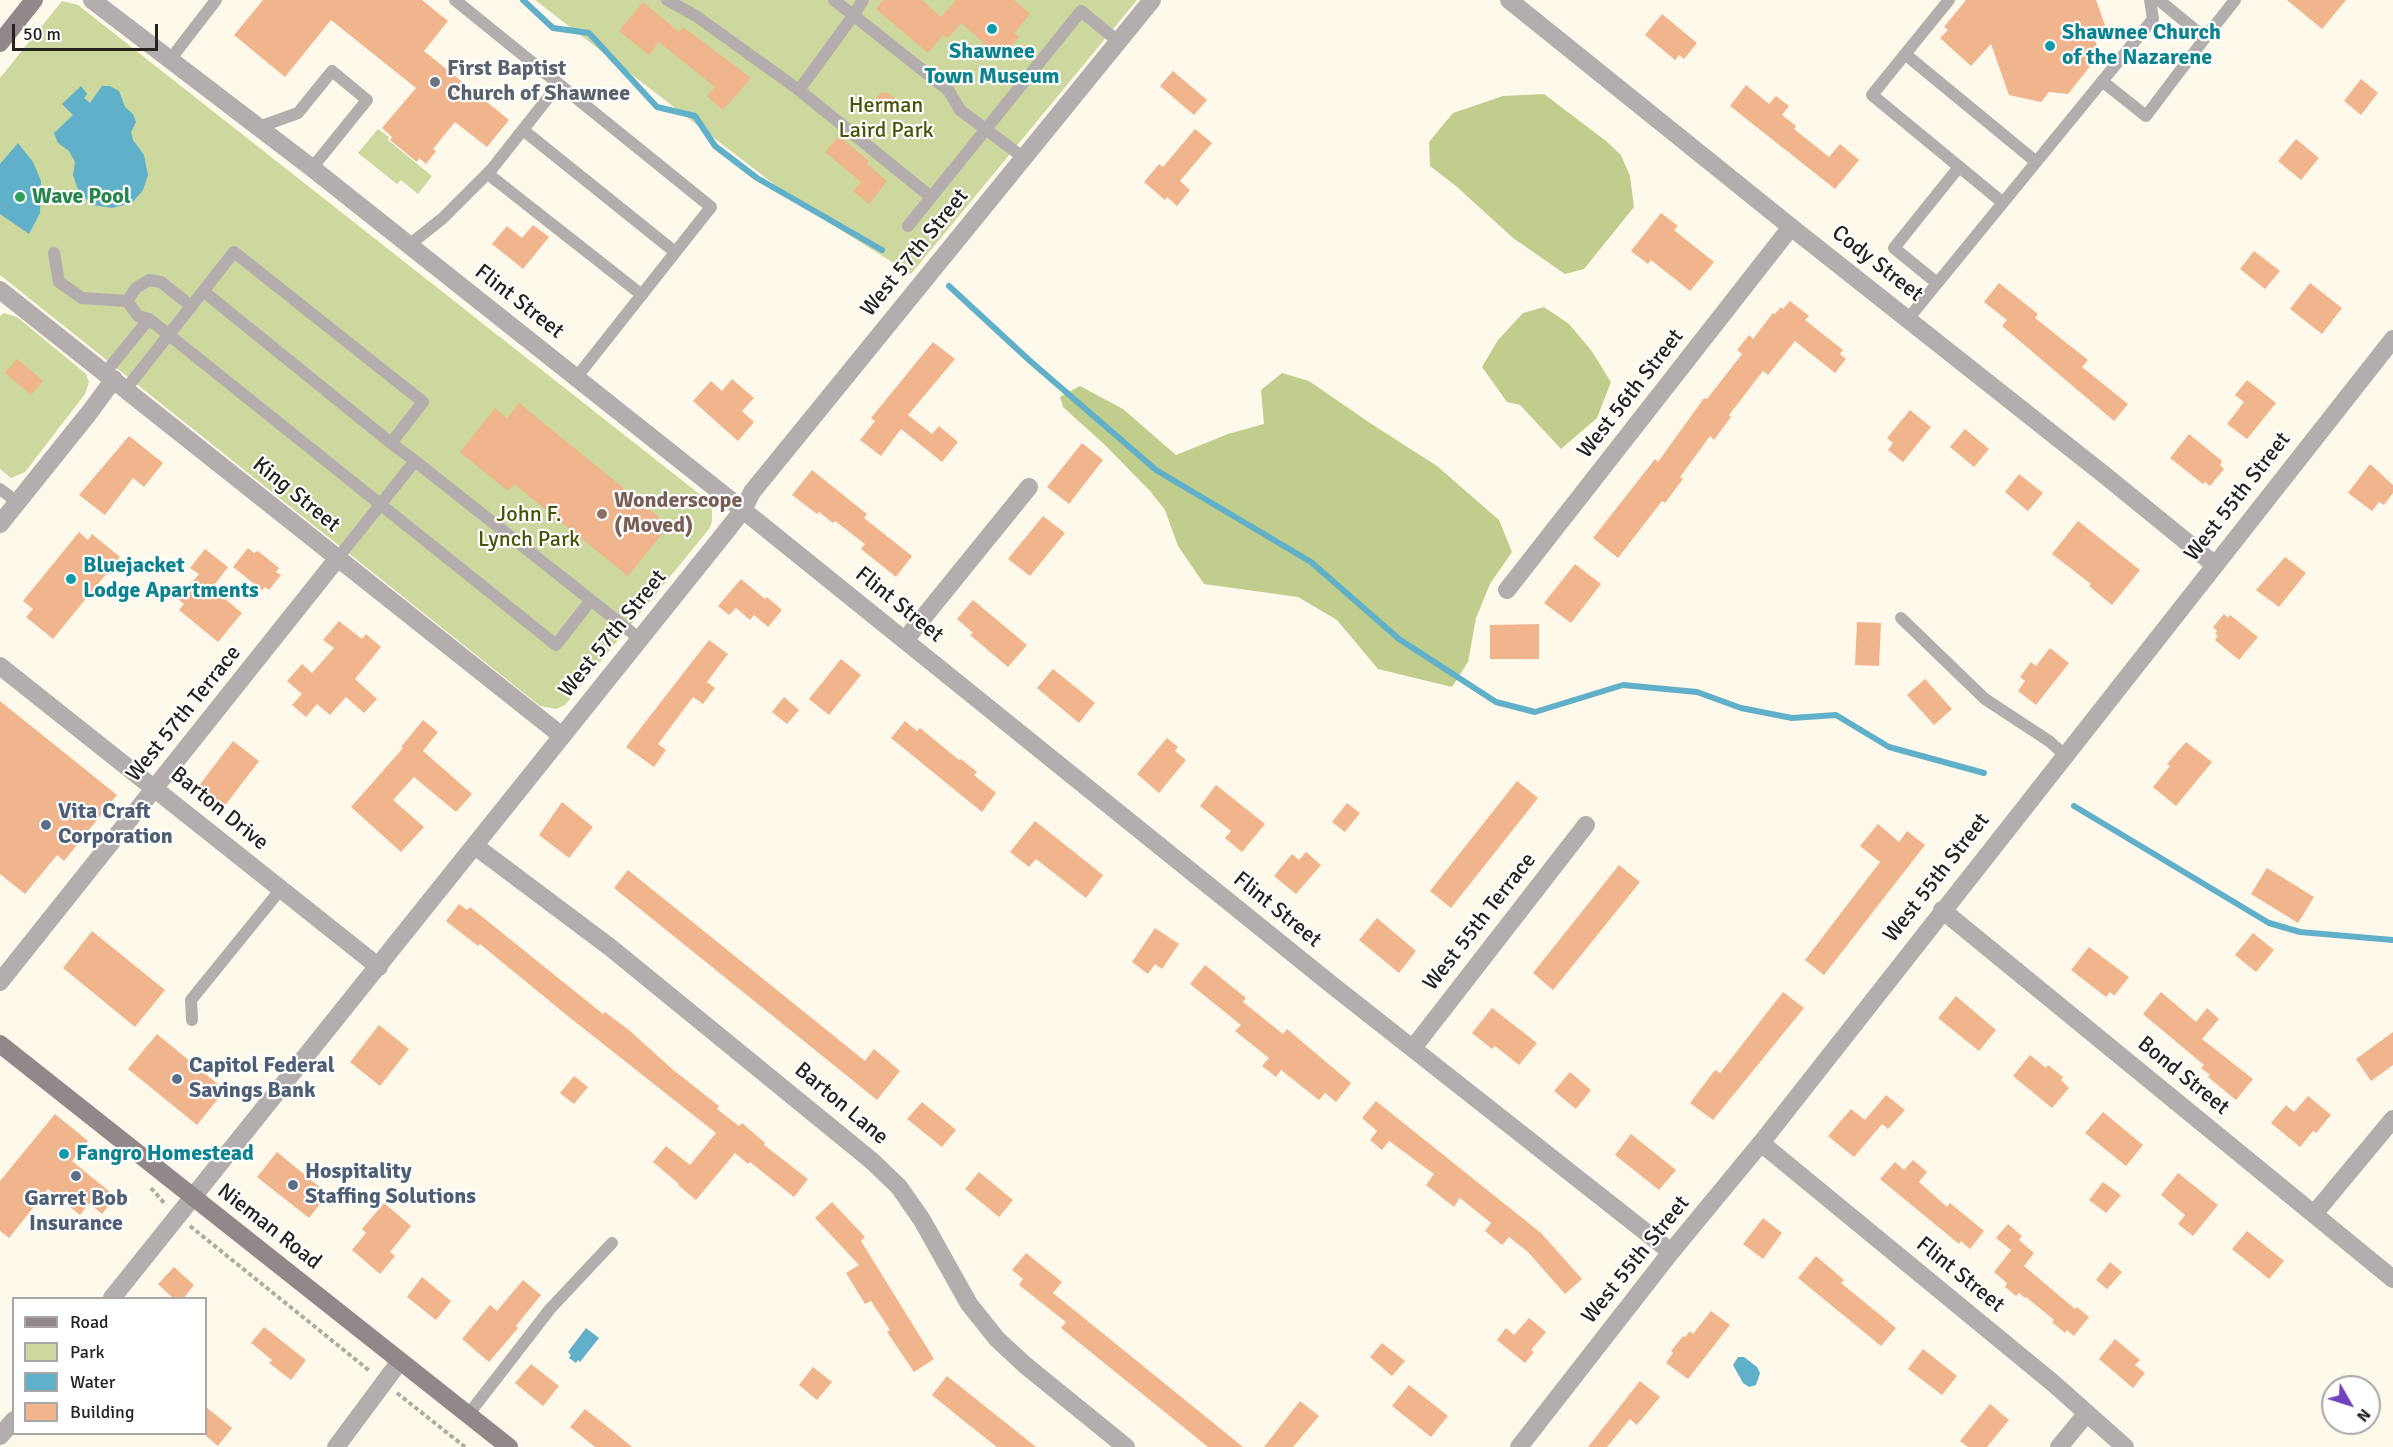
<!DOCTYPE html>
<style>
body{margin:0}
#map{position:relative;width:2393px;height:1447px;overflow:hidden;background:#fff9ec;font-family:Signika,sans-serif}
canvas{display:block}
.legend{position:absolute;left:12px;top:1297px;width:195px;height:138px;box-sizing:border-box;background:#fff;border:2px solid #a8a7a5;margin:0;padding:8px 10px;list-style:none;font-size:18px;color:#25231f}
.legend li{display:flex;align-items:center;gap:12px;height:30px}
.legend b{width:30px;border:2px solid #a8a7a5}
.north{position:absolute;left:2321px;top:1375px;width:60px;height:60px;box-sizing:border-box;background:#fff;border:2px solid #a8a7a5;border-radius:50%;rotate:129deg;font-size:16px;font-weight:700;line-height:24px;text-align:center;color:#25231f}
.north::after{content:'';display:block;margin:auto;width:21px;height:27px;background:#6f42bb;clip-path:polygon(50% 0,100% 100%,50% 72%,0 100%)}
.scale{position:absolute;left:12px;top:24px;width:146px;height:27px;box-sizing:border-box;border:3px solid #25231f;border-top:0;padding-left:8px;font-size:18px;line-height:21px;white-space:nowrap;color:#25231f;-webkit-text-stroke:4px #fff;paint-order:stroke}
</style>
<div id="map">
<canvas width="2393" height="1447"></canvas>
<ul class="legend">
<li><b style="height:8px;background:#92888a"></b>Road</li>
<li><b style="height:16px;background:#ccd89e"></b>Park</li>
<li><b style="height:16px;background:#61b0ca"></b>Water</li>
<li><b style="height:16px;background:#f0b58d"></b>Building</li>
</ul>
<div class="north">N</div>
<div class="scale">50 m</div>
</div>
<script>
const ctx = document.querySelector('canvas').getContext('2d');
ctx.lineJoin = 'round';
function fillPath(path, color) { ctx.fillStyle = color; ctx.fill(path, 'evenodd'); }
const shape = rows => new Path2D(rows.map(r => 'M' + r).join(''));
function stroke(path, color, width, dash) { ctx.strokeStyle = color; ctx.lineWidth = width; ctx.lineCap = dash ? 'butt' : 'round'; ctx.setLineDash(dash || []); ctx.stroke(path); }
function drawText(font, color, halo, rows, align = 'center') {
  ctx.font = font + ' Signika,sans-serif'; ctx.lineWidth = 4.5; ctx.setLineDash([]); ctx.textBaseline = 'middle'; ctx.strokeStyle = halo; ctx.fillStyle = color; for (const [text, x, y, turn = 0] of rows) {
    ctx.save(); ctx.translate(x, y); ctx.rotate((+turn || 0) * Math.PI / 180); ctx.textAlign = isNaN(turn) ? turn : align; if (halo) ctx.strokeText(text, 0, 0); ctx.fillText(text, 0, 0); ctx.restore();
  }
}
const green = shape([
 [535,0,1137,0,911,274,801,205],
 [62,1,78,5,707,500,712,509,712,522,709,529,565,705,556,709,540,706,0,275,0,78],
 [378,129,389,137,388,140,432,176,418,194,401,180,397,184,358,153],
 [4,313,17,317,86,374,89,382,85,394,25,472,11,478,0,469,0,316]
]);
const forest = shape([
 [1544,94,1606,141,1621,155,1630,176,1634,207,1584,269,1565,274,1513,238,1456,186,1430,166,1429,142,1453,113,1503,96],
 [1544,307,1569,324,1591,350,1611,382,1597,418,1561,449,1520,405,1507,402,1482,367,1498,340,1523,313],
 [1282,373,1309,381,1370,423,1437,466,1499,520,1512,552,1490,584,1476,618,1468,662,1452,687,1378,669,1337,620,1298,597,1204,584,1178,546,1165,510,1150,491,1105,445,1063,407,1060,397,1080,386,1123,409,1176,455,1228,434,1264,424,1261,390]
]);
const water = shape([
 [81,86,87,94,84,98,90,103,102,86,110,86,119,91,125,107,133,114,136,122,131,132,133,140,144,155,148,175,143,190,132,203,112,208,94,205,79,193,73,175,75,162,69,151,58,143,54,133,73,115,62,104],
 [18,143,33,162,41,181,40,213,29,234,0,214,0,164],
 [586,1328,599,1338,580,1362,578,1360,576,1363,569,1358,571,1355,568,1352],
 [1738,1357,1744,1357,1757,1367,1760,1373,1756,1385,1749,1387,1743,1383,1733,1365]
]);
const stream = shape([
 [523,0,553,28,589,33,657,107,695,116,715,146,757,178,882,250],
 [949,286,1029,360,1156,470,1311,562,1399,639,1496,702,1535,712,1623,685,1697,692,1741,708,1792,718,1836,715,1889,747,1984,773],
 [2074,806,2269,923,2300,932,2393,940]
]);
const building = shape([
 [263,0,422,0,448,21,424,51,509,120,487,147,455,122,433,149,436,151,426,164,419,158,417,162,390,140,392,137,382,128,416,88,331,20,285,77,234,35],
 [883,0,922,0,941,17,956,0,1014,0,1030,14,1014,33,1019,37,1001,58,961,23,948,38,943,35,928,53,876,9],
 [1966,0,2096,0,2105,25,2094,38,2100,54,2068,94,2049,92,2041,102,2009,95,1991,44,1971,66,1940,38,1948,30,1944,27],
 [2287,0,2346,0,2322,29],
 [643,2,679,32,683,27,751,78,723,110,707,96,715,87,659,42,649,55,619,31],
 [1662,14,1697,43,1684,59,1679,55,1675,60,1645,35],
 [1173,71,1207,100,1194,115,1160,86],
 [2361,79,2378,93,2361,115,2344,101],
 [1746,85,1769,104,1776,96,1789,106,1782,115,1796,126,1794,129,1829,157,1840,144,1859,160,1835,189,1730,106],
 [880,93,888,93,894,98,895,104,889,113,879,111,873,107,874,100],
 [1195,129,1212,143,1180,181,1190,190,1177,206,1167,197,1165,200,1144,182,1159,164,1163,167],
 [839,136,869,161,867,164,887,181,869,204,853,191,861,182,825,152],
 [2296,139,2319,158,2301,180,2278,161],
 [1661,213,1678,226,1674,230,1714,262,1690,291,1651,260,1648,264,1631,251],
 [533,225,549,237,523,269,492,244,507,226,522,238],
 [2254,251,2280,271,2265,289,2240,269],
 [1999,283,2038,314,2035,318,2088,360,2082,367,2128,404,2114,421,2002,326,2007,320,1984,302],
 [2310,283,2342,308,2322,334,2290,309],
 [1790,301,1809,316,1805,320,1843,350,1840,354,1846,359,1835,373,1795,341,1768,375,1763,371,1729,415,1731,417,1714,440,1710,436,1680,477,1683,479,1665,503,1662,501,1618,558,1593,538,1655,459,1658,462,1704,398,1707,399,1742,354,1737,350,1749,335,1753,339,1773,313,1775,314,1781,307,1783,309],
 [933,342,955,359,908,415,932,434,939,426,958,442,942,462,901,429,881,456,860,440,875,421,871,418],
 [17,359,43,381,31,395,5,373],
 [732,379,754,398,742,411,754,422,738,441,693,401,711,381,722,391],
 [2247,380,2276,403,2247,439,2227,424,2244,402,2235,395],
 [519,403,669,525,628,576,514,484,508,491,460,452,495,408,507,418],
 [1910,410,1931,427,1903,462,1888,450,1893,443,1887,438],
 [1965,429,1989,449,1974,467,1950,447],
 [2189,434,2222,461,2220,465,2224,469,2210,486,2205,482,2203,484,2170,458],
 [129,436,163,463,144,487,133,478,105,515,79,495],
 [1082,443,1103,460,1069,504,1047,487],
 [2370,464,2393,485,2393,493,2384,505,2379,502,2372,511,2348,493],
 [812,470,867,514,864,518,912,556,896,577,861,549,865,544,835,521,833,523,819,512,817,514,792,495],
 [2019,474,2043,493,2028,511,2005,492],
 [1043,516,1065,533,1030,576,1008,559],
 [2078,521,2140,570,2112,605,2089,586,2091,584,2052,554],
 [79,532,88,540,92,534,120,557,53,639,26,617,33,609,23,601],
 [248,548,254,553,258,551,279,568,276,572,281,575,269,590,265,587,262,590,233,567],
 [205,549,228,567,212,588,242,613,218,642,179,610,184,604,178,599,199,574,190,568],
 [2285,557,2306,573,2279,607,2256,590],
 [1575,564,1601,584,1571,623,1544,603],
 [741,579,765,599,767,597,782,610,768,627,754,615,750,620,736,608,729,615,718,606],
 [973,600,1027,645,1008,667,970,635,973,633,957,619],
 [2224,614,2228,618,2230,615,2258,637,2239,660,2215,640,2218,636,2215,634,2217,631,2213,627],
 [339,621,362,639,366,634,381,647,355,679,377,699,364,713,346,697,330,715,317,704,306,717,292,705,302,694,287,681,302,664,312,673,334,648,323,640],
 [1857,622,1881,623,1879,666,1855,665],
 [1539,624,1539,659,1490,659,1490,625],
 [709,640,728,654,707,682,715,688,703,704,693,697,658,744,666,750,654,767,626,747],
 [2050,648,2069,663,2036,705,2018,691,2025,681,2020,677,2031,662,2036,666],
 [841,659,861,675,829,715,809,699],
 [1053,669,1095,703,1079,723,1037,688],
 [1925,679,1952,709,1934,725,1907,695],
 [784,697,799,710,787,724,772,712],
 [0,701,117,795,64,861,57,855,25,894,0,874],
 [423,720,438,732,423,751,472,794,456,812,414,777,393,800,424,827,401,852,351,807,403,748,401,747],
 [905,721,917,731,920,728,959,760,961,759,977,772,974,775,996,793,982,812,891,738],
 [1167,738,1178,747,1175,751,1186,760,1159,793,1137,774],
 [233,741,259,761,224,807,198,787],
 [2186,742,2212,762,2176,806,2153,787,2170,766,2167,764],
 [1517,781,1538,798,1451,908,1430,891],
 [1216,785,1265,824,1242,852,1225,838,1231,831,1200,806],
 [562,802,593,827,569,858,539,835],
 [1347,803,1360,813,1345,832,1332,822],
 [1035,821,1103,875,1086,898,1036,859,1029,867,1010,852],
 [1878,824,1899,842,1907,831,1925,845,1824,975,1805,960,1880,862,1860,846],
 [1306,852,1321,865,1296,894,1274,876,1292,854,1299,860],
 [1619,865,1640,882,1553,990,1533,973],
 [2267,868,2314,897,2298,923,2251,894],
 [628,870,865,1061,874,1049,900,1071,877,1100,614,888],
 [459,904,467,910,470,907,603,1014,605,1012,629,1030,672,1069,719,1106,717,1109,739,1126,742,1123,765,1143,764,1145,808,1179,794,1197,750,1162,748,1164,735,1153,696,1200,678,1185,679,1184,653,1162,666,1146,690,1165,716,1133,569,1017,480,944,478,946,446,921],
 [1377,918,1416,951,1399,973,1359,940],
 [1155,928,1179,944,1162,969,1155,964,1148,974,1132,962],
 [92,931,165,990,135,1027,63,968],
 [2253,933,2274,950,2256,972,2235,955],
 [2089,947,2129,977,2114,996,2110,992,2106,997,2071,970],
 [1205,965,1246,998,1243,1002,1283,1034,1287,1029,1351,1083,1336,1102,1325,1093,1319,1100,1281,1070,1276,1077,1262,1066,1269,1058,1235,1031,1241,1025,1190,984],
 [1783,992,1804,1008,1713,1120,1690,1103,1715,1070,1720,1073],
 [2161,992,2196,1022,2207,1008,2219,1019,2202,1039,2253,1079,2236,1100,2208,1077,2210,1075,2201,1068,2204,1065,2143,1014],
 [1956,996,1996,1030,1979,1051,1938,1018],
 [1492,1008,1537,1043,1519,1065,1495,1046,1492,1049,1472,1033],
 [379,1025,409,1049,380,1086,350,1062],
 [2393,1032,2393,1065,2371,1081,2356,1059],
 [157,1034,225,1090,197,1125,128,1069],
 [2030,1055,2046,1068,2048,1065,2063,1077,2061,1080,2069,1088,2052,1108,2013,1076],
 [1570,1072,1591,1090,1576,1109,1554,1091],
 [574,1076,588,1087,574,1104,560,1093],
 [1886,1095,1905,1110,1888,1129,1882,1124,1854,1157,1828,1136,1851,1109,1865,1120],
 [2308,1096,2331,1115,2316,1133,2313,1131,2300,1147,2271,1123,2286,1105,2294,1112],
 [1376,1101,1541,1233,1582,1279,1565,1294,1528,1252,1509,1237,1502,1245,1485,1231,1491,1223,1460,1198,1454,1207,1426,1185,1434,1174,1389,1141,1382,1150,1370,1140,1377,1131,1362,1118],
 [922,1102,956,1130,942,1147,907,1119],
 [2103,1112,2143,1145,2126,1166,2085,1133],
 [55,1114,88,1141,72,1161,116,1197,102,1214,89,1203,80,1215,48,1189,9,1238,0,1231,0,1181],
 [1631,1134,1676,1170,1659,1190,1615,1155],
 [277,1152,328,1194,309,1218,257,1177],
 [1913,1160,1927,1172,1919,1182,1947,1207,1950,1203,1984,1231,1970,1249,1961,1241,1959,1244,1880,1179,1895,1162,1904,1170],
 [979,1172,1013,1200,999,1217,965,1189],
 [2178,1173,2218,1205,2193,1236,2178,1224,2185,1215,2161,1195],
 [2103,1182,2121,1195,2106,1213,2089,1200],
 [832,1202,865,1237,861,1241,934,1359,914,1372,887,1332,890,1330,871,1301,865,1304,846,1273,859,1265,815,1218],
 [384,1203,411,1226,390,1252,395,1256,380,1274,352,1250,366,1233,362,1229],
 [1763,1218,1782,1233,1763,1259,1743,1244],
 [2008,1224,2022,1236,2011,1250,1996,1238],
 [2247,1231,2284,1261,2269,1279,2232,1249],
 [2019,1240,2034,1253,2024,1266,2075,1309,2077,1307,2089,1317,2074,1336,2067,1330,2065,1333,2052,1322,2054,1320,2026,1297,2025,1298,2019,1293,2016,1296,2005,1287,2007,1283,1994,1272],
 [1026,1253,1062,1282,1053,1293,1243,1447,1208,1447,1061,1328,1066,1322,1019,1285,1023,1279,1012,1270],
 [1816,1256,1844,1280,1841,1283,1896,1328,1881,1346,1798,1278],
 [2110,1262,2122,1272,2107,1289,2096,1280],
 [174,1267,194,1285,183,1299,174,1299,158,1284],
 [422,1277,451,1301,436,1320,407,1297],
 [523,1280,541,1295,516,1326,518,1328,489,1362,462,1339,490,1305,497,1311],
 [1711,1311,1730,1325,1688,1379,1666,1363,1673,1353,1671,1351,1683,1336,1685,1337,1690,1331,1693,1334],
 [1529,1318,1546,1332,1531,1350,1534,1352,1525,1363,1497,1340,1506,1328,1514,1335],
 [264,1327,306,1360,291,1380,269,1363,272,1360,251,1343],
 [2115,1339,2140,1360,2135,1365,2145,1373,2133,1388,2099,1359],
 [1382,1343,1405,1361,1392,1376,1370,1357],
 [1923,1349,1957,1376,1942,1395,1908,1369],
 [531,1364,559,1386,543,1406,515,1383],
 [813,1367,832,1382,817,1400,799,1385],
 [947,1376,1001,1419,1036,1447,997,1447,969,1425,932,1395],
 [1640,1381,1660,1397,1637,1425,1630,1419,1607,1447,1588,1447],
 [1409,1385,1448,1416,1431,1437,1392,1406],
 [1300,1401,1319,1416,1293,1447,1264,1447],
 [1990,1404,2009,1420,1987,1447,1968,1447,1960,1441],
 [206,1407,232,1428,218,1446,206,1436],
 [585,1409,614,1432,632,1447,595,1447,570,1427]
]);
const path = shape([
 [151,1188,166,1205],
 [190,1226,371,1372],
 [397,1393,465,1447]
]);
const service = shape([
 [455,0,711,207,576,378],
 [667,0,696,16,799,90,853,16,863,0],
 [834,0,949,91,960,110,1024,158],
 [1949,0,1872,95,2002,202],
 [2159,0,2205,38,2235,0],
 [1905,54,2035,161],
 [169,61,216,0],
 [2102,81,2146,116,2205,38],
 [799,90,931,197],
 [259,127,298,113,332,71,367,100,312,168],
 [523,130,675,252],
 [488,174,642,295],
 [908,226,1081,11,1119,42],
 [409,245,443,218,491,170,559,84],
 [54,253,59,282,82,298,127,301],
 [1937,283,1894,248,1959,167],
 [149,319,556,645,591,600],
 [1908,319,2153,19,2150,0],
 [105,373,149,319,138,316,127,301,136,288,149,280,161,282,191,306],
 [126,389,234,252,423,402,391,443,203,291],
 [415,461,640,639],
 [0,489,17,502],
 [337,559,415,461,391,443],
 [1901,618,1985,699,2049,741,2065,755],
 [192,1020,191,1000,281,889],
 [468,1415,550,1309,612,1243]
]);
const minor = shape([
 [92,0,312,168,743,510,1332,985,1671,1252],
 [1509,0,1791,227,2107,477,2215,565],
 [0,290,562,736],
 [0,524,89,413,114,379],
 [1507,590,1791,227],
 [905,640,1029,487],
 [0,666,379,967],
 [475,846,611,948,872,1161,899,1187,922,1220,969,1304,997,1339,1025,1365,1126,1447],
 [1942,910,2393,1279],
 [0,982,337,559],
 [1413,1048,1586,825],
 [1761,1143,2053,1383,2125,1447],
 [2314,1214,2393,1119],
 [112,1298,728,529,743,510,752,492,1152,0],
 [0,1436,14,1420],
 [336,1447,400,1361],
 [2059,1447,2087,1413]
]);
const tertiary = shape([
 [1519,1447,1671,1252,1761,1143,2393,339]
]);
const secondary = shape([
 [0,43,34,0],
 [0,1044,509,1447]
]);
const markers = [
 [992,29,6,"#0f9aa8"],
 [2050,46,6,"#0f9aa8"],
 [435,82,6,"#6b7280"],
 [20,197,6,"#2e9e5b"],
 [602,514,6,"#8d6e63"],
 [71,579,6,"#0f9aa8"],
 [46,825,6,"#5c6f8a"],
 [177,1079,6,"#5c6f8a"],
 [64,1154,6,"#0f9aa8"],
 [76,1176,6,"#5c6f8a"],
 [293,1185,6,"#5c6f8a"]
];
const cultureNames = [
 ["Shawnee Church",2062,33],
 ["of the Nazarene",2062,58],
 ["Shawnee",992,52,"center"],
 ["Town Museum",992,77,"center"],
 ["Bluejacket",83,566],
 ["Lodge Apartments",83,591],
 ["Fangro Homestead",76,1154]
];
const worshipNames = [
 ["First Baptist",447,69],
 ["Church of Shawnee",447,94]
];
const parkNames = [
 ["Herman",886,106],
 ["Laird Park",886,131],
 ["John F.",529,515],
 ["Lynch Park",529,540]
];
const leisureNames = [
 ["Wave Pool",32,197]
];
const streetNames = [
 ["West 57th Street",915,253,-51],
 ["Cody Street",1877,264,38],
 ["Flint Street",519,302,38],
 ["West 56th Street",1631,394,-52],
 ["King Street",296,495,39],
 ["West 55th Street",2238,497,-52],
 ["Flint Street",899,605,39],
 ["West 57th Street",613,634,-51],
 ["West 57th Terrace",184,714,-51],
 ["Barton Drive",219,809,39],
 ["West 55th Street",1937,878,-52],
 ["Flint Street",1277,910,39],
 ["West 55th Terrace",1480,922,-52],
 ["Bond Street",2183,1076,39],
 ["Barton Lane",841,1104,40],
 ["Nieman Road",269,1227,38],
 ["West 55th Street",1636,1260,-51],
 ["Flint Street",1960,1275,39]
];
const educationNames = [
 ["Wonderscope",614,501],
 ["(Moved)",614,526]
];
const serviceNames = [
 ["Vita Craft",58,812],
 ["Corporation",58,837],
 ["Capitol Federal",189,1066],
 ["Savings Bank",189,1091],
 ["Hospitality",305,1172],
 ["Staffing Solutions",305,1197],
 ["Garret Bob",76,1199,"center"],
 ["Insurance",76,1224,"center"]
];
fillPath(green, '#ccd89e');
fillPath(forest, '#c0cd8c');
fillPath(water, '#61b0ca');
stroke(stream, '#61b0ca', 6);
fillPath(building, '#f0b58d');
stroke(path, '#b0aba2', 4, [4.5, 3]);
stroke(service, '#b4adae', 12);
stroke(minor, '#b4adae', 18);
stroke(tertiary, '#b4adae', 18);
stroke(secondary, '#92888a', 18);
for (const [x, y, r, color] of markers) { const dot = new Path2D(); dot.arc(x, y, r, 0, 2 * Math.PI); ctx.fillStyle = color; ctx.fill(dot); stroke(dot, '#fff', 2); }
drawText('bold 22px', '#0d838f', '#fff', cultureNames, 'left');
drawText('bold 22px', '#5b616d', '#fff', worshipNames, 'left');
drawText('22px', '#4a5408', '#fff', parkNames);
drawText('bold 22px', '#27864d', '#fff', leisureNames, 'left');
drawText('22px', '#25231f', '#fff', streetNames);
drawText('bold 22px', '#785e54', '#fff', educationNames, 'left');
drawText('bold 22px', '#4e5e75', '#fff', serviceNames, 'left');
</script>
